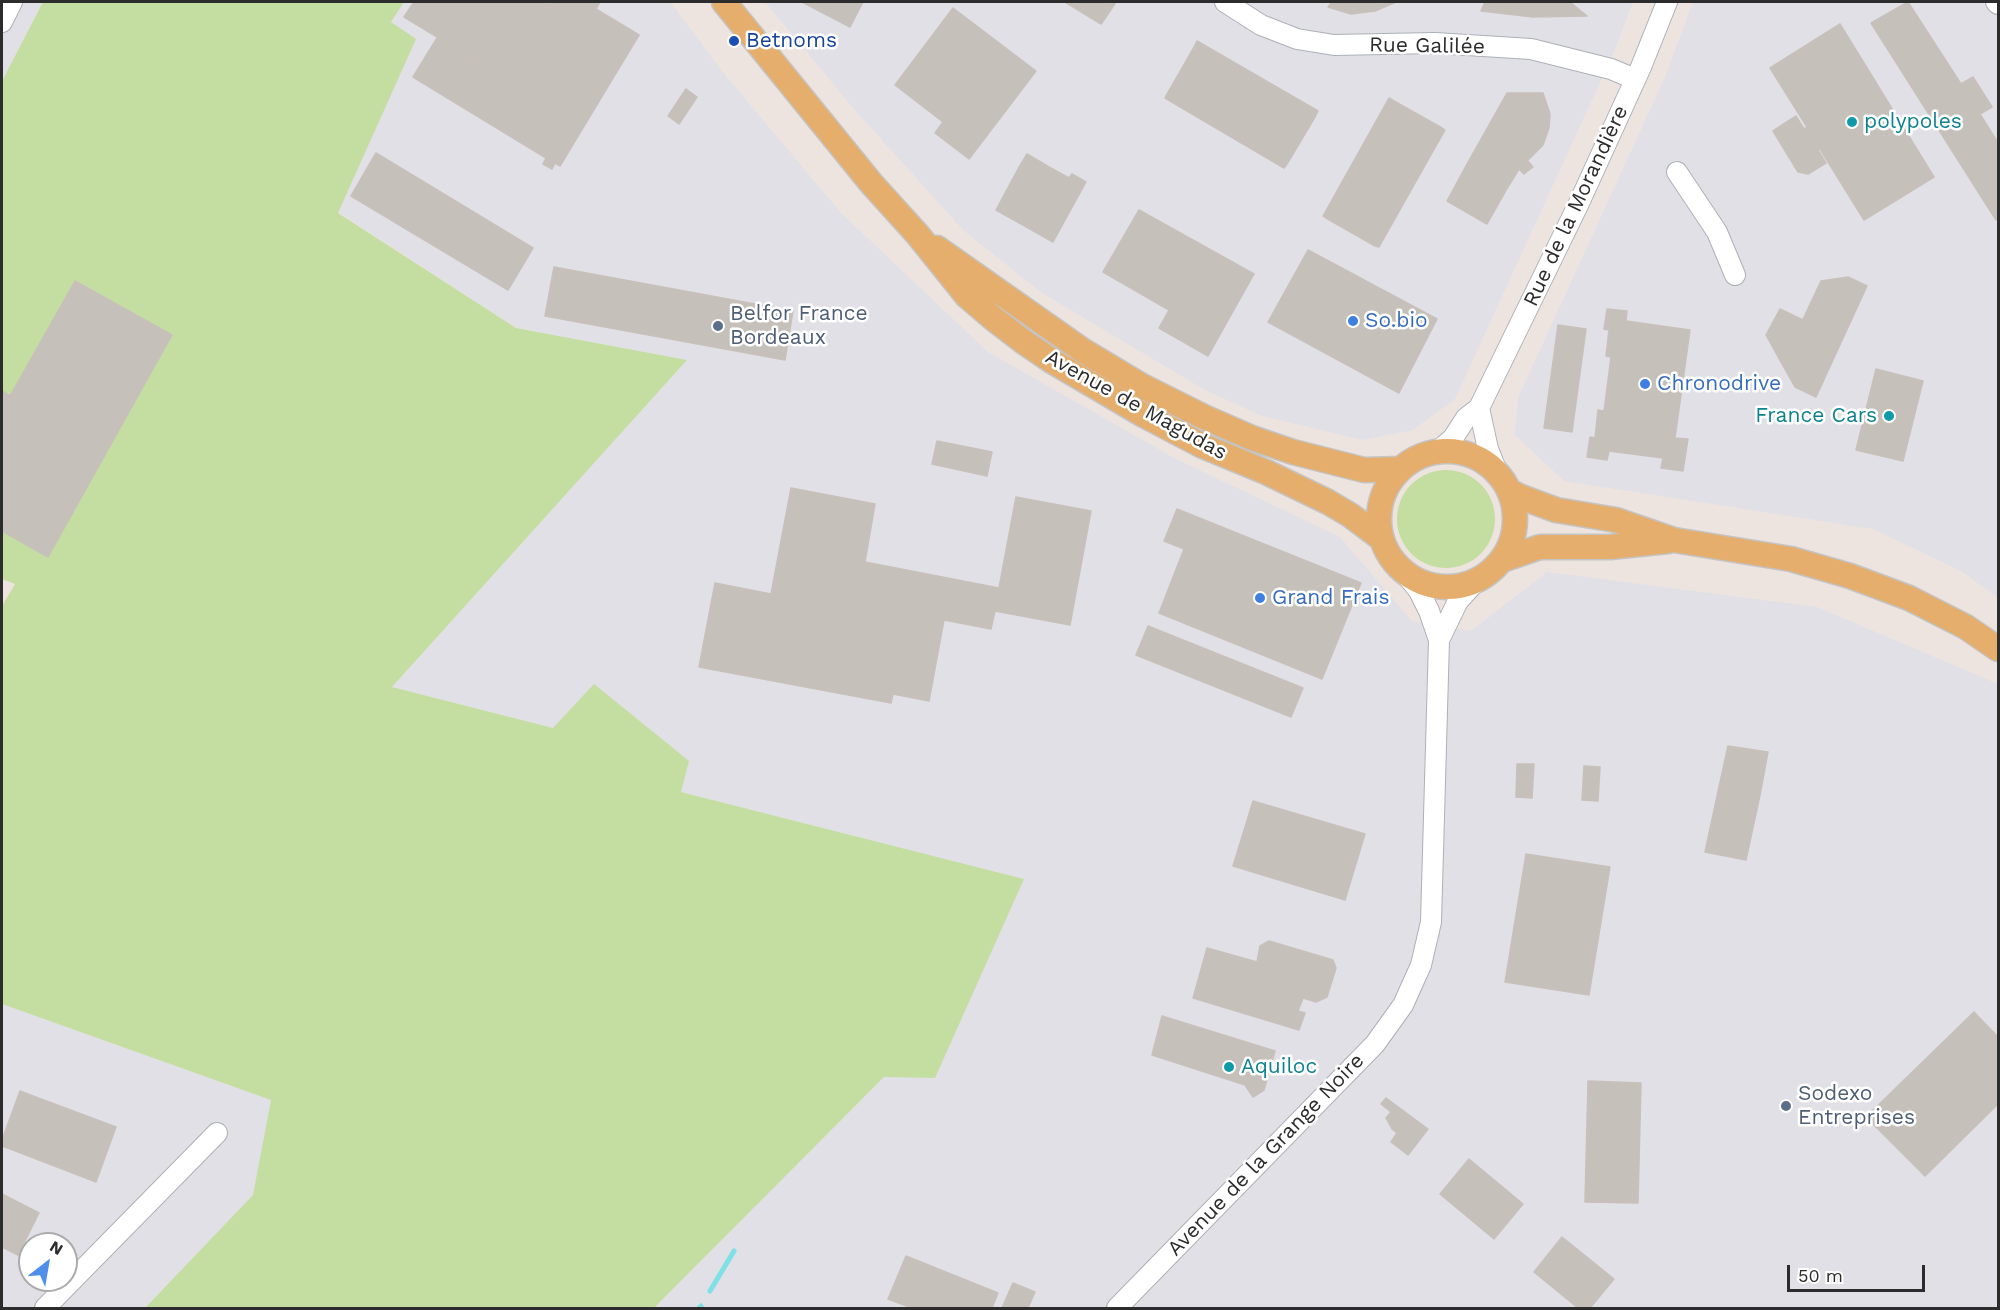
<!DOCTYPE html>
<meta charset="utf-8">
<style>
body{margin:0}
#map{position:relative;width:2000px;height:1310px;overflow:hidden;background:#ede4e0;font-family:"Work Sans",sans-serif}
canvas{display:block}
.frame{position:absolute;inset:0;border:3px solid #2c2c2c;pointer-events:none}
.north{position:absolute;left:18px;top:1232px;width:60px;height:60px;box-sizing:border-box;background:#fff;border:2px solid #ababab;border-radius:50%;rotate:31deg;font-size:16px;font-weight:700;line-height:24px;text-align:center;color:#2c2c2c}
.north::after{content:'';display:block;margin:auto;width:21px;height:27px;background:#4f8feb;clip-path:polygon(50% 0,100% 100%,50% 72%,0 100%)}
.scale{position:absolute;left:1787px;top:1265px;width:138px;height:27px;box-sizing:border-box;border:3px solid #2c2c2c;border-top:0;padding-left:8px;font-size:18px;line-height:21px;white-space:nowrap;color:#2c2c2c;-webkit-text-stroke:4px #fff;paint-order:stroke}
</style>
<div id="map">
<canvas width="2000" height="1310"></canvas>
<div class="frame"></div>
<div class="north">N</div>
<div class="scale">50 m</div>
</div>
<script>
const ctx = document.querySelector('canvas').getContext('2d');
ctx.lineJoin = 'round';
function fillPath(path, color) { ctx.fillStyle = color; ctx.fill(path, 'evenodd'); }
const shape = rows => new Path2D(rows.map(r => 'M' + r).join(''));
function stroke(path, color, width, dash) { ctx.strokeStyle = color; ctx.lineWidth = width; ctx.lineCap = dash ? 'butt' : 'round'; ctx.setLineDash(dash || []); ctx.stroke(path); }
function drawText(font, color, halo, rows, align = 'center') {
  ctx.font = font + ' "Work Sans",sans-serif'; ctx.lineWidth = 5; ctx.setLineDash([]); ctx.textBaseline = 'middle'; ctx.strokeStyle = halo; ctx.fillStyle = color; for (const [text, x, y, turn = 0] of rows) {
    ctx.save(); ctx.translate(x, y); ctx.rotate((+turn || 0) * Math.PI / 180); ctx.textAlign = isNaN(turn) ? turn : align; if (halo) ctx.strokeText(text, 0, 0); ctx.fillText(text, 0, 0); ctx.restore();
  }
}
const industrial = shape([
 [2,2,43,2,2,81],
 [404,2,670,2,721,70,841,213,988,352,1176,459,1340,537,1413,622,1471,631,1547,572,1817,607,1998,684,1998,1308,654,1308,884,1077,1024,879,681,792,553,728,392,687,687,360,516,328,338,212,415,39,391,22],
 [765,2,1633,2,1614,52,1455,399,1413,430,1363,440,1262,416,1205,390,1042,293,964,231,854,109],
 [1693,2,1998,2,1998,598,1961,571,1873,529,1564,481,1515,435,1518,398,1665,77],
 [2,1004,271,1100,254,1195,145,1308,2,1308],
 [30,1244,66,1244,66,1280,30,1280]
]);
const green = shape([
 [43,2,404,2,391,22,416,39,338,213,516,328,687,360,392,687,553,728,594,684,689,761,681,792,1024,879,935,1078,884,1077,654,1308,145,1308,253,1195,271,1100,2,1004,2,606,15,584,2,579,2,81],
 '1397 519a49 49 0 1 1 98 0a49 49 0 1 1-98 0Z'
]);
const stream = shape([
 [710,1291,734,1251],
 [699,1308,701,1306]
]);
const building = shape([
 [414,2,551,2,513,63,508,61,500,75,404,17,414,2],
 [551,2,600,2,596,9,639,35,560,166,555,163,552,169,543,164,546,158,413,77,437,38,499,76,508,61,513,63,551,2],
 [802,2,863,2,850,27,802,2],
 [1065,2,1074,2,1104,20,1101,24,1065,2],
 [1074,2,1116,2,1104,20,1074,2],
 [1332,2,1396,2,1375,11,1351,14,1328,7,1332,2],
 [1485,2,1570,2,1587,16,1533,17,1481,11,1485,2],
 [1908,2,1961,84,1973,77,1992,107,1980,114,1998,143,1998,218,1996,220,1871,23,1908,2],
 [953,8,1036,71,969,159,935,133,943,122,895,85,953,8],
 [1840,24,1934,177,1864,220,1820,149,1818,150,1826,163,1808,174,1798,172,1773,131,1796,116,1804,129,1807,127,1770,68,1840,24],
 [1197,41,1318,111,1315,117,1194,47,1197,41],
 [1194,47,1315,117,1287,164,1167,94,1194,47],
 [686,89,697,97,679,124,668,116,686,89],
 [1507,93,1543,93,1550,114,1549,128,1543,145,1519,169,1508,187,1467,164,1507,93],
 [1167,94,1287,164,1284,168,1165,98,1167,94],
 [1389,98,1394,101,1326,218,1323,216,1389,98],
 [1394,101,1442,128,1375,246,1326,218,1394,101],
 [1442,128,1445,130,1379,247,1375,246,1442,128],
 [376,153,533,248,508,290,351,196,376,153],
 [1027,154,1049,167,1046,171,1032,165,1026,167,1021,171,1018,169,1027,154],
 [1527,160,1533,167,1524,174,1519,169,1527,160],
 [1467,164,1508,187,1487,224,1447,201,1467,164],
 [1029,165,1035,166,1046,171,1049,167,1069,178,1072,174,1086,182,1053,242,1030,229,1032,225,1007,211,1005,215,996,210,1018,169,1021,171,1029,165],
 [1139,210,1254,274,1208,356,1159,328,1169,310,1103,272,1139,210],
 [1007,211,1032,225,1030,229,1005,215,1007,211],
 [1308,250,1437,319,1399,393,1268,322,1308,250],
 [554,267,793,311,785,360,545,316,554,267],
 [1848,277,1867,286,1816,397,1795,387,1782,364,1821,281,1848,277],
 [75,281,172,335,48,557,2,531,2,391,10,396,75,281],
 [1607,309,1627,311,1626,321,1690,330,1675,438,1688,439,1683,471,1661,468,1663,458,1609,451,1607,460,1587,457,1590,437,1595,438,1598,410,1604,411,1611,357,1606,356,1609,330,1604,329,1607,309],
 [1780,309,1803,320,1782,364,1766,335,1780,309],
 [1558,325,1586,329,1572,432,1544,428,1558,325],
 [1876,369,1923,381,1903,461,1856,450,1876,369],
 [937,441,992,452,987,476,932,464,937,441],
 [791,488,875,504,865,562,999,588,1016,497,1091,511,1070,625,995,611,991,629,944,620,929,701,893,694,891,703,699,667,715,583,771,594,791,488],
 [1177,509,1361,583,1322,679,1159,613,1184,549,1164,541,1177,509],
 [1148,626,1303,688,1291,717,1136,655,1148,626],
 [1728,746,1768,752,1760,795,1719,787,1728,746],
 [1517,764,1534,764,1532,798,1516,797,1517,764],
 [1584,766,1600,767,1598,801,1582,800,1584,766],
 [1719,787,1760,795,1746,860,1705,852,1719,787],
 [1253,801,1365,834,1345,900,1233,866,1253,801],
 [1526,854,1610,867,1589,995,1505,982,1526,854],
 [1269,941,1333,960,1336,968,1327,997,1316,1002,1303,998,1298,1011,1305,1013,1299,1030,1193,998,1207,948,1257,962,1260,946,1269,941],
 [1974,1012,1998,1037,1998,1104,1925,1176,1866,1117,1974,1012],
 [1162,1016,1275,1051,1264,1090,1253,1097,1245,1085,1152,1055,1162,1016],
 [1588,1081,1641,1083,1638,1203,1585,1202,1588,1081],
 [20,1091,33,1096,13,1150,2,1146,2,1140,20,1091],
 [33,1096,116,1127,96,1182,13,1150,33,1096],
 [1386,1098,1428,1129,1408,1155,1391,1142,1397,1133,1392,1129,1386,1118,1391,1112,1381,1104,1386,1098],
 [1469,1159,1523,1204,1494,1239,1440,1194,1469,1159],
 [2,1194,39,1213,18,1255,2,1247,2,1194],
 [1562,1237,1614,1279,1590,1308,1578,1308,1534,1272,1562,1237],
 [906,1256,998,1293,992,1308,912,1308,888,1299,906,1256],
 [1013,1283,1035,1292,1028,1308,1002,1308,1013,1283]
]);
const minor = shape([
 [1225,2,1261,25,1297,39,1334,45,1435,43,1531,49,1611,69,1635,79],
 [1996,2,1998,4],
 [2,22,12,2],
 [1677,172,1717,232,1735,275],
 [1479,408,1488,449,1497,472],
 [1438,451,1453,438,1466,418,1479,408,1579,203,1641,67,1667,2],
 [1439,640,1458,601,1478,579],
 [45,1308,217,1133],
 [1117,1308,1375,1044,1403,1005,1421,965,1431,922,1439,640,1429,611,1419,591,1400,567]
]);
const major = shape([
 [724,2,871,183,918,235,967,296,994,319,1024,342,1052,361,1142,414,1203,446,1266,472,1328,502,1350,515,1382,539],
 [937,248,1082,350,1142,386,1204,417,1252,438,1293,452,1364,470,1401,469],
 '1379 519a68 68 0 1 1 136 0a68 68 0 1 1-136 0Z',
 [1509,491,1521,497,1556,510,1616,520,1674,540,1791,559,1850,576,1909,598,1966,627,1998,649],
 [1502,560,1540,547,1610,547,1668,541]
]);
const markers = [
 [734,41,6,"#1a4fb4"],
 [1852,122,6,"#0f9aa8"],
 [1353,321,6,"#3f7fe0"],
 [718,326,6,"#5c6f8a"],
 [1645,384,6,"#3f7fe0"],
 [1889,416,6,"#0f9aa8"],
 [1260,598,6,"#3f7fe0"],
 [1229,1067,6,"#0f9aa8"],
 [1786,1106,6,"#5c6f8a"]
];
const transitNames = [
 ["Betnoms",746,41]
];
const streetNames = [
 ["Rue Galilée",1427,46,1],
 ["Rue de la Morandière",1576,206,-65],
 ["Avenue de Magudas",1136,405,29],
 ["Avenue de la Grange Noire",1266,1155,-46]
];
const cultureNames = [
 ["polypoles",1864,122],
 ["France Cars",1877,416,"right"],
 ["Aquiloc",1241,1067]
];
const serviceNames = [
 ["Belfor France",730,314],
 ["Bordeaux",730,338],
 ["Sodexo",1798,1094],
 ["Entreprises",1798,1118]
];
const shopNames = [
 ["So.bio",1365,321],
 ["Chronodrive",1657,384],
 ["Grand Frais",1272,598]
];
fillPath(industrial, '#e0e0e6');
fillPath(green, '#c4dea2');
stroke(stream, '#7de1e5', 5);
fillPath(building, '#c6c0bb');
stroke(building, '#c8c0ba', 1.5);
stroke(minor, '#acb1b7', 22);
stroke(major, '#c4c4c4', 27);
stroke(minor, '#fff', 20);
stroke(major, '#e5ae6c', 24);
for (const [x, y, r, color] of markers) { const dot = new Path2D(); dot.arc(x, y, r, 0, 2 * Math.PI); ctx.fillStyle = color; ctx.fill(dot); stroke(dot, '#fff', 2); }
drawText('21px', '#164399', '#fff', transitNames, 'left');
drawText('21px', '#2c2c2c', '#fff', streetNames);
drawText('21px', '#0d838f', '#fff', cultureNames, 'left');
drawText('21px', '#4e5e75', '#fff', serviceNames, 'left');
drawText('21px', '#366cbe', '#fff', shopNames, 'left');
</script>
